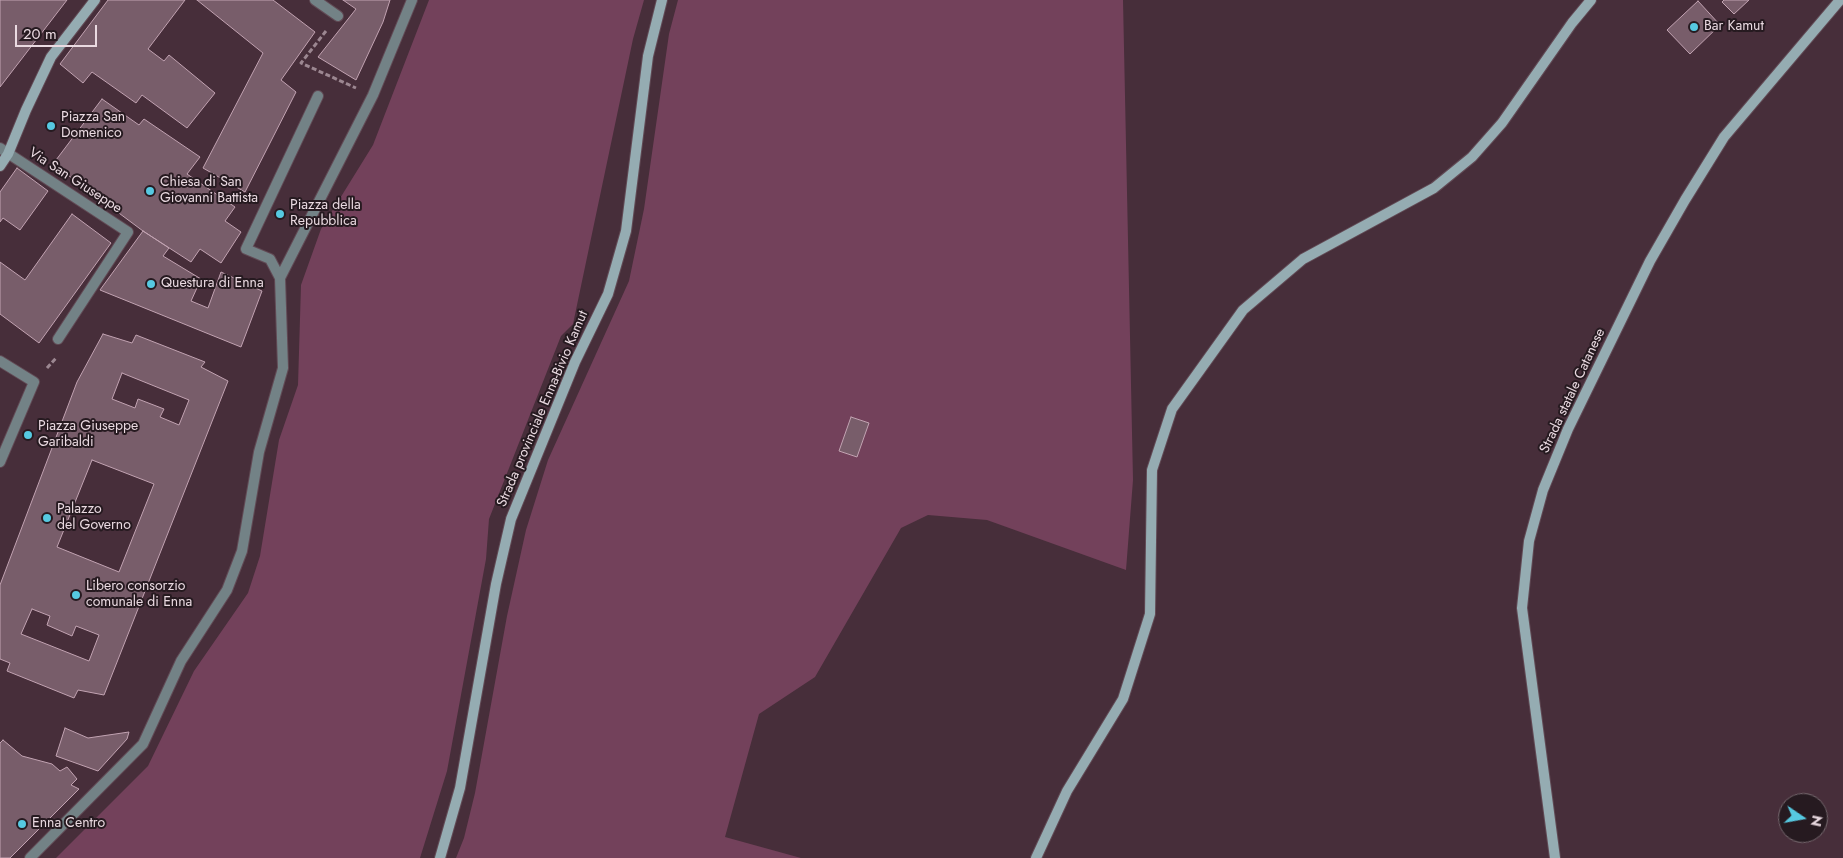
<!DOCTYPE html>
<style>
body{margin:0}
#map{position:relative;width:1843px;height:858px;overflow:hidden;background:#472e3a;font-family:Jost,sans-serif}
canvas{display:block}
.north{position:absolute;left:1778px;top:793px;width:50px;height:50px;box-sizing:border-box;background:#261a20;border:1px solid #74676d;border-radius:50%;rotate:102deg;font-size:14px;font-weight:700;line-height:20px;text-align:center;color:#eadae1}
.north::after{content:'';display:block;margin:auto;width:18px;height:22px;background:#56c9e1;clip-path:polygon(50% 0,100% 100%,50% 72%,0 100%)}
.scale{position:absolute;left:15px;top:25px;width:82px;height:22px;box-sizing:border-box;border:2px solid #eadae1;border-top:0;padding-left:6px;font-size:15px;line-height:18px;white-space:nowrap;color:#eadae1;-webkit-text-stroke:4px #261a20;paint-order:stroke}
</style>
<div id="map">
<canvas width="1843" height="858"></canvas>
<div class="north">N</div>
<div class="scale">20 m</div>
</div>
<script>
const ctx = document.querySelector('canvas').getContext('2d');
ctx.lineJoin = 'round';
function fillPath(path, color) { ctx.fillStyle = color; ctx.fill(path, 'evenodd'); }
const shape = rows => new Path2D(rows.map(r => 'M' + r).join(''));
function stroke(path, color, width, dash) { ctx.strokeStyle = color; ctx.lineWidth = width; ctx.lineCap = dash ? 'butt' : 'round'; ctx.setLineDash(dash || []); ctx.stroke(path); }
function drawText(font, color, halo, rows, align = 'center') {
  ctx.font = font + ' Jost,sans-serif'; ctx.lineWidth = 4; ctx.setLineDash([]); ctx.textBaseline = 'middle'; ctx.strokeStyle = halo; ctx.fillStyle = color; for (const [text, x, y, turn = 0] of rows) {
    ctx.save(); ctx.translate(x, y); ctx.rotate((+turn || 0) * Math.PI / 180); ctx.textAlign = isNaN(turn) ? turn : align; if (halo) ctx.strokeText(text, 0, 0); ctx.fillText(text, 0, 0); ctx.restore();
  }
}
const green = shape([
 [429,0,644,0,633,39,573,324,561,336,489,519,486,559,447,771,420,858,56,858,148,766,194,671,248,593,260,556,279,440,298,385,301,285,321,229,373,145],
 [678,0,1123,0,1133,480,1126,570,987,520,928,515,901,528,815,677,759,714,725,837,801,858,456,858,464,838,475,793,507,616,526,530,548,460,629,281,644,209,669,34]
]);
const building = shape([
 [0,0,67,0,0,87,0,0],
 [108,0,185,0,148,49,164,61,169,55,215,93,187,128,142,95,136,103,92,72,83,83,60,64,108,0],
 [197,0,273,0,315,32,281,80,296,92,245,192,203,168,263,53,197,0],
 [343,0,390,0,383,22,356,80,318,57,356,9,343,0],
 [1724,0,1749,0,1734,14,1722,2,1724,0],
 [1698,1,1720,25,1690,54,1667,30,1698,1],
 [102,99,139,125,144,119,200,157,187,174,235,207,225,221,241,232,221,263,200,249,191,262,143,231,53,164,102,99],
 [17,168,48,191,20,230,3,218,0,222,0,192,17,168],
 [72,214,111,243,39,343,0,314,0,262,25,280,72,214],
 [143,231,169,248,163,256,201,279,191,301,208,308,221,272,262,291,241,347,100,290,143,231],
 [103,334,132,343,136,335,205,362,201,367,228,381,104,695,78,690,74,698,7,671,10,663,0,659,0,585,77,382,103,334],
 [122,373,189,400,179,425,160,417,164,409,138,399,135,408,112,399,122,373],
 [92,460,154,484,119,572,57,547,92,460],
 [32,609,50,616,47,625,72,636,76,626,99,635,89,661,21,634,32,609],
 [851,417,869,423,857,457,839,451,851,417],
 [65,728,88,738,129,732,127,739,98,771,56,756,65,728],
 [3,740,22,756,52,764,60,771,67,767,77,779,71,785,79,789,10,858,0,858,0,743,3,740]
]);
const path = shape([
 [326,31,301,63,356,88],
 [47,368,56,358]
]);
const street = shape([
 [315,0,338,16],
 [0,148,128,232,58,339],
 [280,278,373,95,412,0],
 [0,361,34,382,0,462],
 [30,858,143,744,181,661,227,590,242,551,259,452,283,368,280,278,270,259,246,249,318,96]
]);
const secondary = shape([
 [0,166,8,154,26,110,51,57,95,0],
 [440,858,460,788,496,584,511,519,575,362,608,294,626,231,648,56,662,0],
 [1036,858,1067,791,1123,699,1150,614,1152,470,1172,409,1243,310,1303,259,1434,188,1472,157,1502,123,1572,23,1591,0],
 [1555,858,1522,608,1529,541,1543,490,1568,429,1650,261,1685,200,1724,137,1840,0]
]);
const markers = [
 [1694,27,5,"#56c9e1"],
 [51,126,5,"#56c9e1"],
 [150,191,5,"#56c9e1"],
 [280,214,5,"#56c9e1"],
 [151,284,5,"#56c9e1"],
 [28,435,5,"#56c9e1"],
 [47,518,5,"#56c9e1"],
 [76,595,5,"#56c9e1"],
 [22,824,5,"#56c9e1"]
];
const poiNames = [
 ["Bar Kamut",1704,27],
 ["Piazza San",61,118],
 ["Domenico",61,134],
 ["Chiesa di San",160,183],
 ["Giovanni Battista",160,199],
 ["Piazza della",290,206],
 ["Repubblica",290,222],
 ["Questura di Enna",161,284],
 ["Piazza Giuseppe",38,427],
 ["Garibaldi",38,443],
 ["Palazzo",57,510],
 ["del Governo",57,526],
 ["Libero consorzio",86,587],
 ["comunale di Enna",86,603],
 ["Enna Centro",32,824]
];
const streetNames = [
 ["Via San Giuseppe",75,181,33],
 ["Strada statale Catanese",1573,391,-65],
 ["Strada provinciale Enna-Bivio Kamut",543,409,-67]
];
fillPath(green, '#73415b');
fillPath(building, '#785d6a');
stroke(building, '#c2a3b2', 1);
stroke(street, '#614a55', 12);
stroke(secondary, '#614a55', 12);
stroke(path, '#9c8791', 3, [5, 2.5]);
stroke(street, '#738286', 10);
stroke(secondary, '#95acb2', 10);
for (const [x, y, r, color] of markers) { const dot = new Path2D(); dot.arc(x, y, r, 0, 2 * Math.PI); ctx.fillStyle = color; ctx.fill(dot); stroke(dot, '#261a20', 2); }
drawText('14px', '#eadae1', '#261a20', poiNames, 'left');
drawText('14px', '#eadae1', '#261a20', streetNames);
</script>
